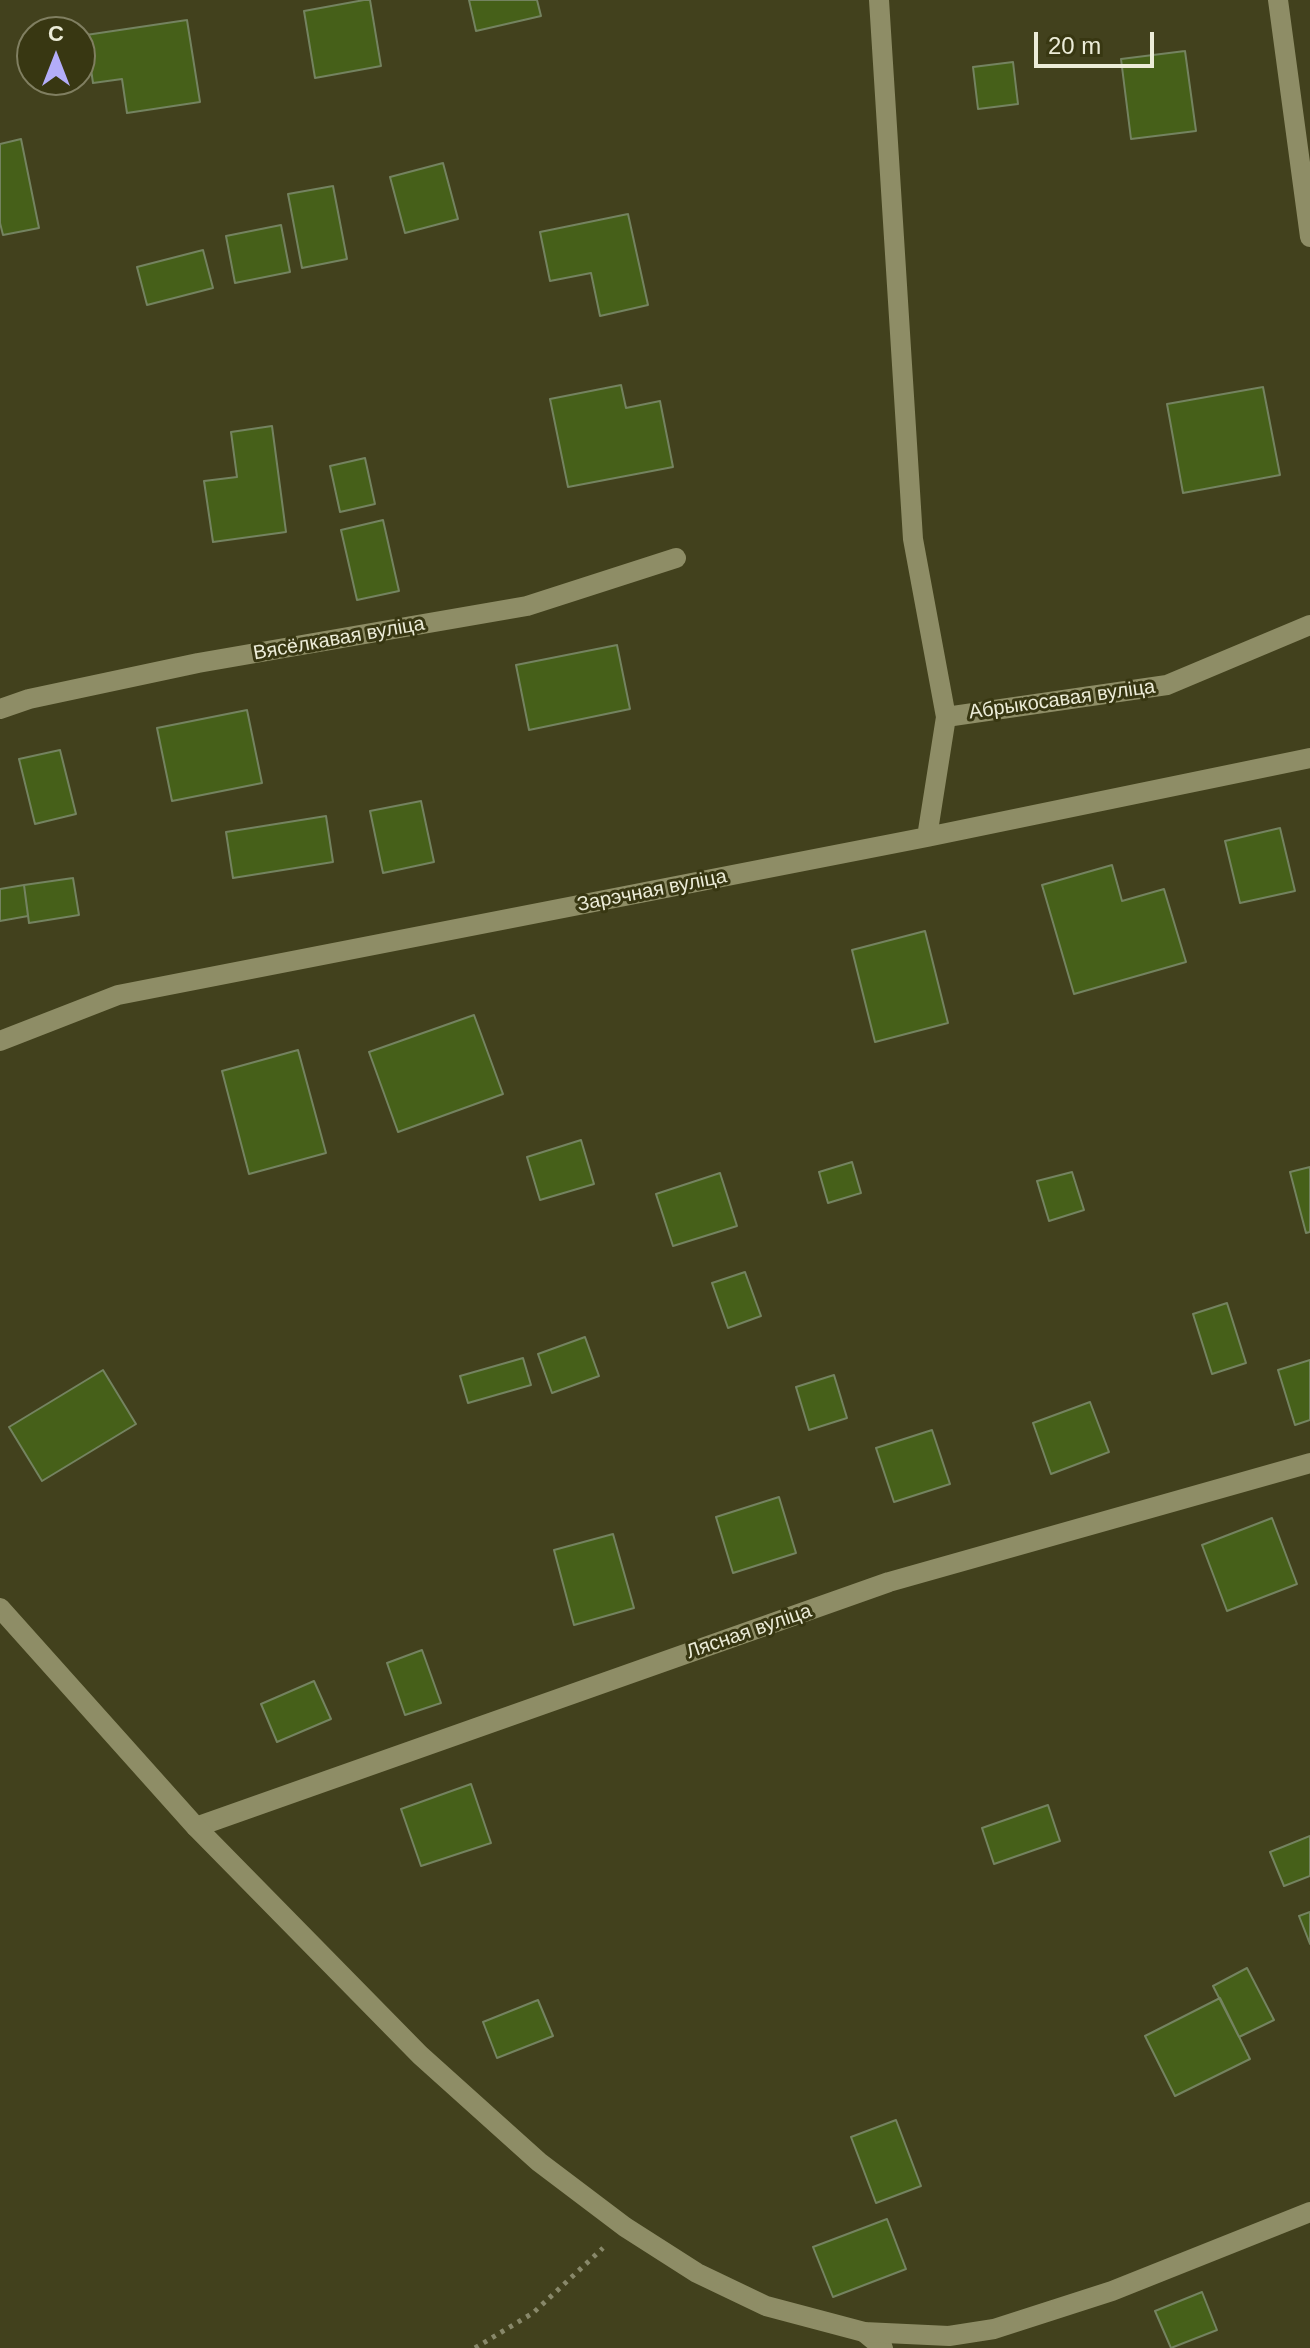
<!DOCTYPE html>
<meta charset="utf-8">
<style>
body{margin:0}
#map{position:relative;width:1310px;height:2348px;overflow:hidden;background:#42411d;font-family:Arial,sans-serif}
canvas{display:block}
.north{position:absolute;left:16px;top:16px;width:80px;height:80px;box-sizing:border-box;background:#383712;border:2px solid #807f61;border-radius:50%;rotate:0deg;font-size:22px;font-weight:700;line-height:32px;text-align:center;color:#ececd8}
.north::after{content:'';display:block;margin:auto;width:28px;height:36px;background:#b3adf9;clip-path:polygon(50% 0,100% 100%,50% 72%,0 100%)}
.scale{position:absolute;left:1034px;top:32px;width:120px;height:36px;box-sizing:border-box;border:4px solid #ececd8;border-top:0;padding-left:10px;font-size:24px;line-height:28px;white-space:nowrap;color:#ececd8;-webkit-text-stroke:6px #383712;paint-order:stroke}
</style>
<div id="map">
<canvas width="1310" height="2348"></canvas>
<div class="north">С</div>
<div class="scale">20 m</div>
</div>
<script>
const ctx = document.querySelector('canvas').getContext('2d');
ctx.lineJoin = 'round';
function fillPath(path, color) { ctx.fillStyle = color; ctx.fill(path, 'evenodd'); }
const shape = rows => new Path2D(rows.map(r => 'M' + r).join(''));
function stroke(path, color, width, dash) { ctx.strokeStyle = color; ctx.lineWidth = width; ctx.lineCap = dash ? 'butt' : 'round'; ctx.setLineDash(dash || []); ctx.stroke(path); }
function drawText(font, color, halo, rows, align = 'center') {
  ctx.font = font + ' Arial,sans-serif'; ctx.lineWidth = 6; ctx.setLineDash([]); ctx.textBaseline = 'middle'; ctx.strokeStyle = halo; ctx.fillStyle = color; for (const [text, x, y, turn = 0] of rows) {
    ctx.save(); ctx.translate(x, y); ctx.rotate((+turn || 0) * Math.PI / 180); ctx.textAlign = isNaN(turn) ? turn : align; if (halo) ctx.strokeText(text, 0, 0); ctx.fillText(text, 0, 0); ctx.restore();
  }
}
const building = shape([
 [364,0,370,0,381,66,315,78,304,11,364,0],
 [469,0,537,0,541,16,476,31,469,0],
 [187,20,200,102,127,113,122,79,93,83,86,35,187,20],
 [1185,51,1196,131,1131,139,1121,59,1185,51],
 [1013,62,1018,104,978,109,973,67,1013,62],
 [21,139,39,228,3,235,0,223,0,144,21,139],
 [443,163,458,219,405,233,390,177,443,163],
 [333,186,347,259,302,268,288,194,333,186],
 [628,214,648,305,600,316,591,273,550,281,540,232,628,214],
 [281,225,290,272,235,283,226,236,281,225],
 [203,250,213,288,147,305,137,267,203,250],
 [621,385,626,408,660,401,673,467,568,487,550,399,621,385],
 [1263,387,1280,475,1183,493,1167,404,1263,387],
 [272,426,286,532,213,542,204,481,237,477,231,432,272,426],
 [365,458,375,504,340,512,330,466,365,458],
 [383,520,399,591,357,600,341,530,383,520],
 [617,645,630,709,529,730,516,665,617,645],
 [247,710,262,783,172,801,157,728,247,710],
 [60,750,76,814,35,824,19,759,60,750],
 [421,801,434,862,383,873,370,811,421,801],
 [326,816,333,862,233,878,226,832,326,816],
 [1280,828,1295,891,1240,903,1225,841,1280,828],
 [1112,865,1122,901,1164,889,1186,962,1074,994,1042,885,1112,865],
 [73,878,79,915,29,923,24,885,73,878],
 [24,885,28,916,0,921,0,889,24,885],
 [925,931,948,1023,875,1042,852,950,925,931],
 [474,1015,503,1094,398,1132,369,1052,474,1015],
 [298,1050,326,1153,249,1174,222,1071,298,1050],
 [581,1140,594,1184,540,1200,527,1157,581,1140],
 [852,1162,861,1193,828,1203,819,1172,852,1162],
 [1310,1167,1310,1232,1306,1233,1290,1172,1310,1167],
 [1072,1172,1084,1210,1049,1221,1037,1181,1072,1172],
 [720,1173,737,1226,673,1246,656,1194,720,1173],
 [745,1272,761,1316,728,1328,712,1283,745,1272],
 [1227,1303,1246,1363,1212,1374,1193,1314,1227,1303],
 [585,1337,599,1376,552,1393,538,1354,585,1337],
 [523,1358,531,1385,468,1403,460,1376,523,1358],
 [1310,1360,1310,1420,1295,1425,1278,1370,1310,1360],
 [103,1370,136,1424,42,1481,9,1427,103,1370],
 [834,1375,847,1418,809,1430,796,1387,834,1375],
 [1090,1402,1109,1452,1051,1474,1033,1423,1090,1402],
 [932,1430,950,1484,894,1502,876,1448,932,1430],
 [779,1497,796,1553,733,1573,716,1517,779,1497],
 [1272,1518,1297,1584,1227,1611,1202,1545,1272,1518],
 [613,1534,634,1608,574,1625,554,1550,613,1534],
 [422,1650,441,1703,405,1715,387,1663,422,1650],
 [314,1681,331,1719,277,1742,261,1704,314,1681],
 [471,1784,491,1843,421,1866,401,1809,471,1784],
 [1048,1805,1060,1841,994,1864,982,1828,1048,1805],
 [1310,1836,1310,1876,1284,1886,1270,1852,1310,1836],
 [1310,1912,1310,1944,1299,1916,1310,1912],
 [1247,1968,1274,2020,1239,2037,1213,1986,1247,1968],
 [1220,1998,1250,2059,1175,2096,1145,2036,1220,1998],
 [538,2000,553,2036,497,2058,483,2022,538,2000],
 [896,2120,921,2186,876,2203,851,2137,896,2120],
 [887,2219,906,2269,833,2297,813,2247,887,2219],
 [1202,2292,1217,2330,1171,2348,1155,2311,1202,2292]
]);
const path = shape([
 [475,2348,533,2313,603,2248]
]);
const minor = shape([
 [879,0,913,539,946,717,927,837],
 [1278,0,1310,237],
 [0,709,29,699,198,663,527,606,676,558],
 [946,717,1167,685,1310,625],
 [0,1041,118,995,927,837,1310,758],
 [196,1827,889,1582,1310,1463],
 [864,2332,883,2348]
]);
const tertiary = shape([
 [0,1608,196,1827,420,2055,539,2162,625,2227,697,2273,766,2306,864,2332,949,2336,994,2329,1112,2291,1310,2212]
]);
const streetNames = [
 ["Вясёлкавая вуліца",339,639,-10],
 ["Абрыкосавая вуліца",1062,700,-8],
 ["Зарэчная вуліца",652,891,-11],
 ["Лясная вуліца",749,1632,-19]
];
fillPath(building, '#466019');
stroke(building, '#748360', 2);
stroke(path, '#88886a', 5, [4, 6]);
stroke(minor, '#8e8d66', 20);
stroke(tertiary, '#8e8d66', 20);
drawText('20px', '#ececd8', '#383712', streetNames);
</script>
